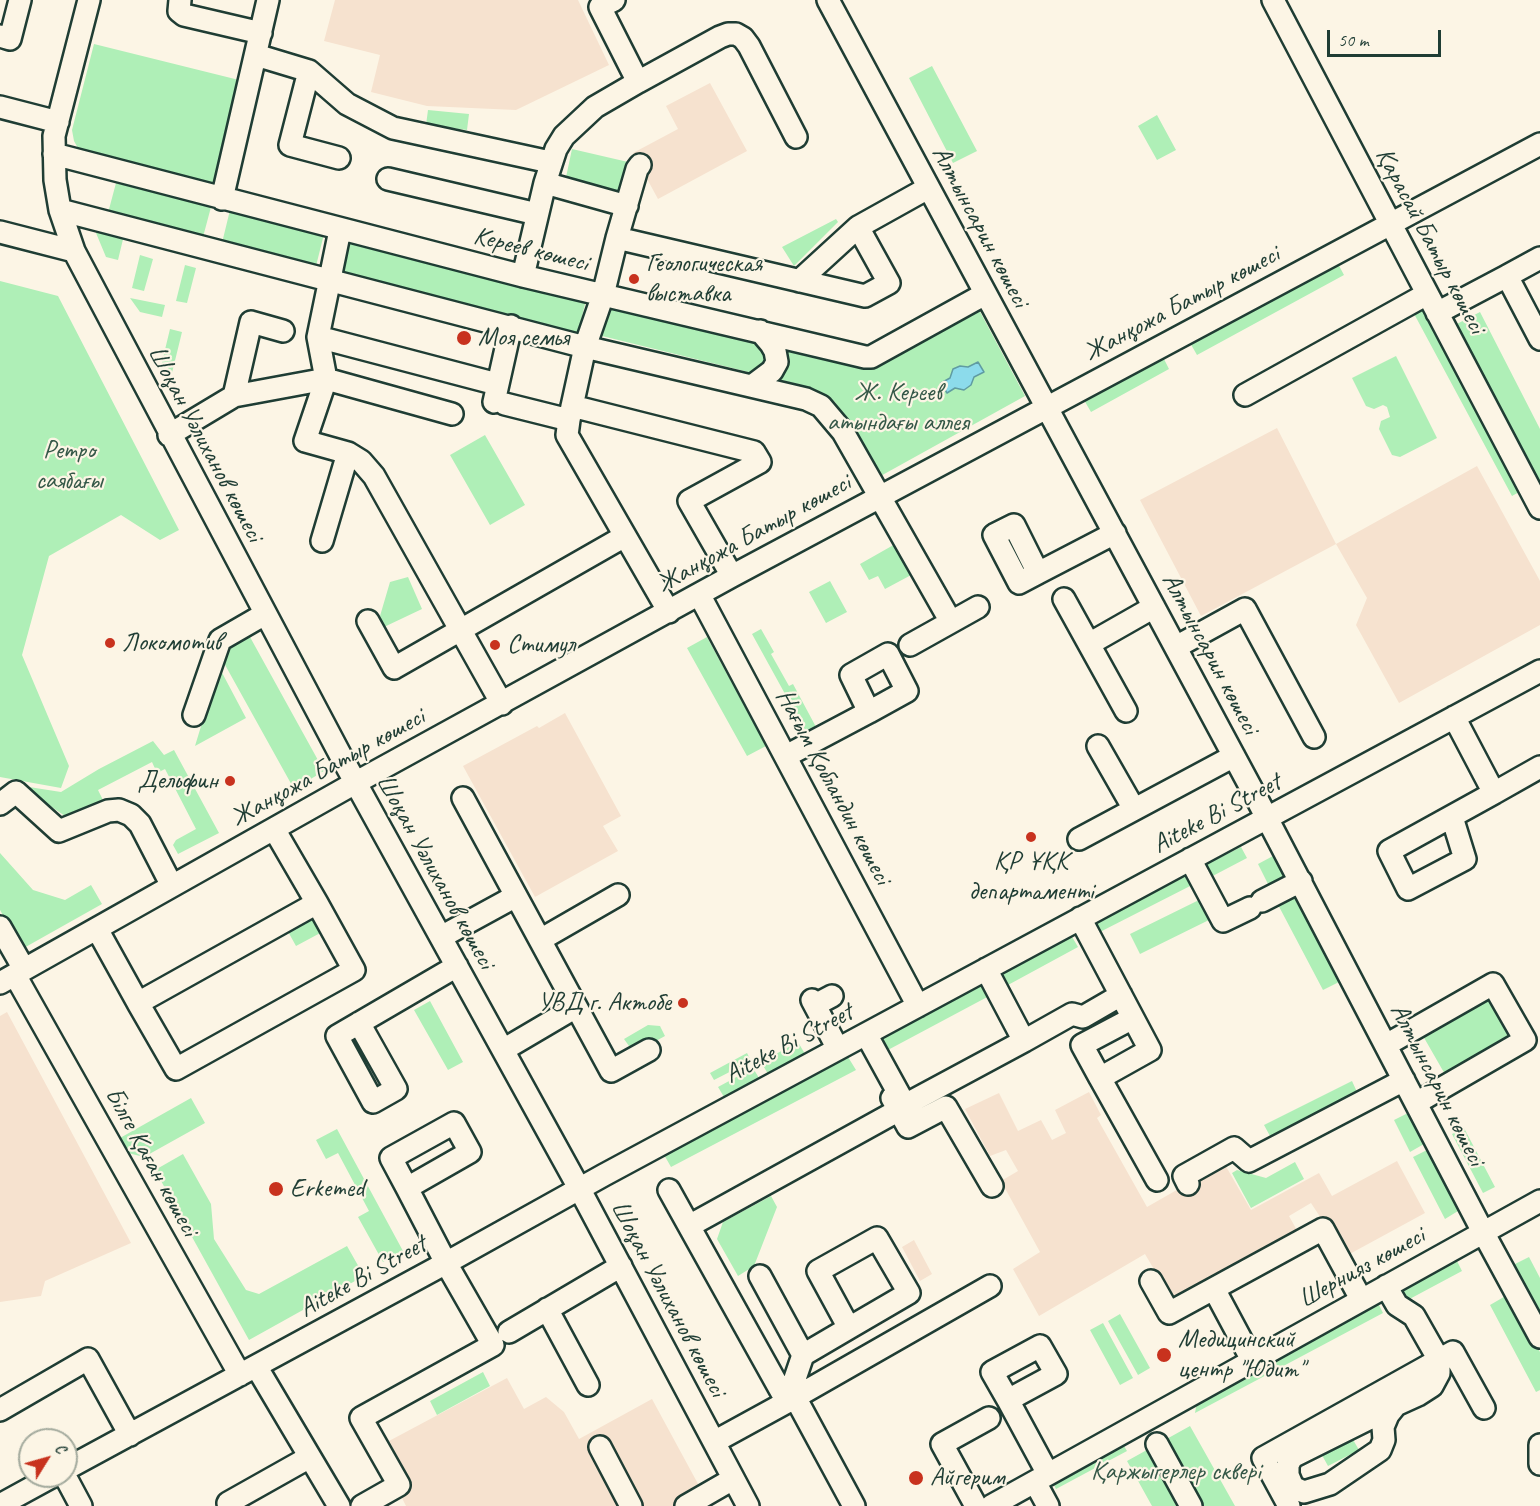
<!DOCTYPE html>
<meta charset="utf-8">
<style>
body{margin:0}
#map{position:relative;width:1540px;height:1506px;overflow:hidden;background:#fcf5e5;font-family:Caveat,sans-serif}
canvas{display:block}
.north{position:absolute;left:18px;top:1428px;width:60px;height:60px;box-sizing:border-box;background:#fcf5e5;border:2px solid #a4ab9e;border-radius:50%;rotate:53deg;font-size:16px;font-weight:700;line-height:24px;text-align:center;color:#1f3d34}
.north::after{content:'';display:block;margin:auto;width:21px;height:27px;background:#c8321e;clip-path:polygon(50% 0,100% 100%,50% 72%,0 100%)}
.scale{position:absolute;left:1327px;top:30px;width:114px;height:27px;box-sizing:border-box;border:3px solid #1f3d34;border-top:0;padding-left:8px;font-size:18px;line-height:21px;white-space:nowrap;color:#1f3d34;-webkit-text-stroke:4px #fcf5e5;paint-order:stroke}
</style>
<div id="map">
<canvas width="1540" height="1506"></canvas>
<div class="north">С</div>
<div class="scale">50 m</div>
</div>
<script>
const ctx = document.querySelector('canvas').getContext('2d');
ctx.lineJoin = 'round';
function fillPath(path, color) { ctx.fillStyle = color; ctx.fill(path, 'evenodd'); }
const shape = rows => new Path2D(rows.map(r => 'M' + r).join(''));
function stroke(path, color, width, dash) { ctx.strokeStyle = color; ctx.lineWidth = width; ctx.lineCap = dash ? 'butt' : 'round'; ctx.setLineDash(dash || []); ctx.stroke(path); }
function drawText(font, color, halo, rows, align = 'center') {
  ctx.font = font + ' Caveat,sans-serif'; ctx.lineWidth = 4.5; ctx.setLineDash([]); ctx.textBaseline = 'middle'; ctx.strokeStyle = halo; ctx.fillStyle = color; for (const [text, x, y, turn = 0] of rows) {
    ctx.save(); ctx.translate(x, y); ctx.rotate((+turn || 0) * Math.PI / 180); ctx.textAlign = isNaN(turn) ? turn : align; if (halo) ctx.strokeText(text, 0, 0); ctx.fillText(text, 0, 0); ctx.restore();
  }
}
const built = shape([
 [335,0,578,0,609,65,516,110,427,106,371,92,380,55,324,41],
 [710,83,747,151,658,199,633,153,678,129,666,106],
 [1277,428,1336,544,1477,466,1540,581,1540,625,1399,703,1356,625,1367,598,1336,544,1201,616,1140,500],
 [565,713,621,816,603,826,618,851,535,897,463,766,537,726,539,728],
 [7,1012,131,1243,45,1281,41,1296,0,1302,0,1016],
 [1089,1092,1101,1115,1097,1118,1147,1207,1224,1163,1251,1210,1319,1173,1332,1196,1397,1161,1425,1213,1346,1256,1311,1203,1289,1216,1299,1234,1208,1279,1172,1300,1145,1254,1039,1316,1013,1269,1040,1252,1001,1181,1018,1171,1006,1150,990,1156,965,1109,999,1093,1018,1131,1041,1120,1052,1140,1066,1133,1055,1110],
 [914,1240,932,1274,920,1281,902,1247],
 [507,1378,524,1409,546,1397,564,1412,579,1439,652,1399,710,1506,406,1506,399,1492,412,1484,389,1441]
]);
const green = shape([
 [94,44,243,81,217,187,86,154,79,150,74,141,72,130],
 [932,66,977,151,953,163,909,78],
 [428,110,469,114,467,130,426,125],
 [1157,115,1176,150,1157,160,1138,126],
 [572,149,628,162,620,195,565,182],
 [116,183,211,207,203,237,108,213],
 [230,210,324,234,316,266,222,243],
 [836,219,838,222,794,266,782,247],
 [103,226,125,231,118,260,106,257,96,233],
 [346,239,586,300,578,333,338,273],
 [140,255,153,259,144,291,132,288],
 [1336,260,1344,275,1197,355,1189,341],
 [185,265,196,268,187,303,176,301],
 [0,281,58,296,179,530,160,540,121,515,49,556,22,655,69,766,61,788,0,777],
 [130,298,165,305,162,317,140,312],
 [610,304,855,365,978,308,1025,396,877,478,835,402,797,384,602,336],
 [1421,305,1521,491,1512,496,1412,310],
 [1480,312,1540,429,1540,495,1453,326],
 [170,329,182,332,171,377,162,362],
 [1396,356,1437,438,1400,457,1392,455,1379,429,1381,421,1390,417,1387,407,1383,405,1374,409,1366,406,1352,378],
 [1163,357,1169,369,1091,412,1084,400],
 [485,435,525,505,490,525,450,455],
 [897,543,913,574,885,589,878,576,869,580,860,564],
 [408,577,422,609,384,627,380,616,390,582],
 [830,581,847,612,826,623,809,592],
 [761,629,774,652,771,654,789,686,793,684,816,727,806,732,752,634],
 [250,637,324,771,294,789,219,654],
 [707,637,766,746,747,756,687,648],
 [219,667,246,718,195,746],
 [153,741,164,755,174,750,219,833,178,854,173,845,176,840,196,829,165,769,157,773,152,762,98,790,104,802,65,816,28,791,29,787,61,792,99,769],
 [1241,847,1247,858,1205,880,1199,868],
 [0,853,33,890,65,900,91,885,102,904,22,949,0,910],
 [1273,856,1287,884,1272,892,1258,864],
 [1190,872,1196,883,1096,934,1091,923],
 [1291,891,1339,982,1323,990,1275,899],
 [1201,899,1211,919,1140,954,1130,934],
 [314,913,324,931,296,946,286,928],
 [1071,935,1078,947,1008,985,1001,973],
 [985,983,991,995,886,1051,880,1038],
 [1485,991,1512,1038,1446,1076,1419,1029],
 [430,1001,463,1062,448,1070,414,1010],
 [648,1025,660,1026,665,1036,634,1053,624,1039],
 [798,1042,805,1054,768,1074,761,1062],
 [747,1053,751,1061,714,1080,710,1073],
 [848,1057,856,1070,671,1167,663,1153],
 [753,1068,759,1078,724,1097,718,1087],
 [1352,1081,1357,1092,1270,1136,1264,1125],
 [191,1098,205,1123,144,1157,128,1153,120,1138],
 [1408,1113,1424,1144,1410,1152,1394,1120],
 [1464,1128,1495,1187,1483,1193,1452,1134],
 [337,1129,403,1251,383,1262,358,1217,369,1211,338,1153,326,1159,316,1140],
 [1427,1150,1458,1211,1445,1219,1413,1157],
 [183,1154,211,1204,214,1239,246,1290,259,1294,347,1246,364,1276,249,1340,155,1170],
 [1295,1162,1304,1179,1251,1208,1232,1173,1237,1170,1266,1178],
 [771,1196,777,1207,754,1266,738,1276,717,1239,723,1222],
 [1455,1257,1462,1271,1404,1302,1399,1292,1402,1285],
 [1529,1257,1540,1278,1540,1315,1513,1265],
 [1509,1294,1540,1352,1540,1390,1536,1392,1490,1305],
 [1371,1303,1379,1305,1383,1313,1195,1413,1198,1396],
 [1120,1314,1150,1368,1138,1375,1108,1321],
 [1103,1323,1133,1378,1120,1385,1090,1330],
 [483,1372,490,1386,437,1415,430,1401],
 [1190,1426,1235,1506,1152,1506,1127,1461],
 [1348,1431,1359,1450,1328,1466,1318,1448],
 [1121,1441,1127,1451,1056,1489,1051,1479]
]);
const water = shape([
 [978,362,984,372,974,377,971,385,964,390,955,388,947,393,941,383,950,378,953,369,960,366,968,367,978,362]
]);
const minor = shape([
 [89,0,54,136,55,180,60,210,74,251,342,758,579,1188,748,1506],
 [180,0,179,11,184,15,261,33],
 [614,0,600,7,638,82,720,37,728,34,736,34,743,38,749,46,796,137],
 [828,0,1257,799,1483,1232,1540,1337],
 [1273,0,1540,508],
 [0,36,10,39,20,0],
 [256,55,309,71,347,104,393,128,550,162],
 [309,71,290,145,339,158],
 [0,107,58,122],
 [54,154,523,276,865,357,871,357,985,294],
 [640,165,637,169,617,238,603,295,585,347,569,420,567,435,669,612],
 [388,179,537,214],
 [545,183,627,206],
 [222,199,268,0],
 [60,210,585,347,806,399,821,406,843,432,951,622],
 [340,230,318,337,326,379,305,441,348,453,361,461,374,476,502,704],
 [0,232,74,251],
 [617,238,865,296,889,283,858,227,928,188],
 [523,276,545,183,556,149,564,136,595,107,638,82],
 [1507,276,1540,258],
 [799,281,858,227],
 [1437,313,1507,276,1540,339],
 [318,337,497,384],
 [752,386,772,371,777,362,775,351,771,344,760,331],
 [1245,395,1427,294],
 [234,396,326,379,452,414],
 [494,402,511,326],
 [505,404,569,420],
 [572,406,754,452,760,462,689,501,732,576],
 [169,435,234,396,251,322,283,331],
 [1014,525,1038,573,1019,583,994,535,1014,525],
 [322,541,348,453],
 [1038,573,1115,533],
 [699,594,918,1006],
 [1064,599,1126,711],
 [368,621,394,668,625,536],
 [1089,644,1154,607],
 [910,645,978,607],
 [1176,647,1245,609,1314,737],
 [194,715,220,640,265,614],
 [1098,746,1134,809],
 [786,756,869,712,851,675,888,654,907,691,869,712],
 [1494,793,1540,767],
 [463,798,611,1071,649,1050],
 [0,804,16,792,59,831,108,811,119,810,131,815,140,824,172,886],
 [1452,817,1465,859,1408,889,1389,851,1494,793,1454,717],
 [274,829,317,903,354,970,176,1069,138,1003,317,903],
 [1079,839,1234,756],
 [1190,859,1223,921,1250,908],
 [1262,901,1301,881],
 [1080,918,1133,1018,1082,1045,1100,1078,1150,1050,1133,1018],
 [0,927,24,969],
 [97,929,138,1003],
 [441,937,516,896],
 [540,940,618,895],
 [15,975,240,1375],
 [0,983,355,783,732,576,1540,144],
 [812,1000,838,1049],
 [815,1005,832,996],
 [359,1023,396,1089,373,1102,337,1036,457,966],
 [866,1034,905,1105,1024,1041,986,969],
 [1024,1041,1072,1014,1083,1017,1121,995],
 [1386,1045,1493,984,1525,1040,1416,1103],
 [503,1050,576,1007],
 [1100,1078,1157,1180],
 [892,1098,908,1127,946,1107,992,1186],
 [1188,1184,1184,1176,1234,1148,1249,1161,1404,1080],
 [669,1190,689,1226],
 [760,1276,803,1355],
 [1151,1281,1169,1313,1323,1229,1361,1299],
 [1386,1286,1397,1305,1414,1316,1439,1360,1439,1373,1432,1386,1418,1395,1396,1405,1292,1457,1288,1465,1288,1475,1293,1487,1304,1492,1330,1484,1380,1450,1384,1440,1383,1427,1388,1415,1396,1405],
 [1214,1289,1252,1360],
 [547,1309,588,1385],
 [509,1332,621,1266],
 [1040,1346,1056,1374,1008,1400,992,1372,1040,1346],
 [256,1366,339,1506],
 [795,1397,854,1506],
 [1008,1400,1048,1474],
 [787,1402,803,1355,849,1328,818,1271,877,1238,909,1293,849,1328],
 [787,1402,990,1286],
 [0,1410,88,1359,130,1435],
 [714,1442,787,1402,689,1226,899,1110],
 [1157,1444,1191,1506],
 [1540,1445,1540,1464],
 [600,1447,631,1506],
 [66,1469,446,1263,604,1175,1540,671],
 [65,1476,81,1506],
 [1035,1482,1048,1506],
 [228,1503,308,1458],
 [0,1505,53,1476],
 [362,1506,399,1485,361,1418,493,1345,446,1263,407,1188,391,1158,454,1123,470,1152,407,1188],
 [686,1506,733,1479],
 [976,1506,942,1444,989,1418],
 [991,1506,1540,1201],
 [1289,1506,1263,1458,1453,1352,1484,1408]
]);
const markers = [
 [634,279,6,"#c8321e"],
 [464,338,8,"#c8321e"],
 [110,643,6,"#c8321e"],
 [495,645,6,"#c8321e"],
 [230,781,6,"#c8321e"],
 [1031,837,6,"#c8321e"],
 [683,1003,6,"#c8321e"],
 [276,1189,8,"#c8321e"],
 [1164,1355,8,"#c8321e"],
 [916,1478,8,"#c8321e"]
];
const streetNames = [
 ["Алтынсарин көшесі",980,227,62],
 ["Қарасай Батыр көшесі",1430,241,62],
 ["Кереев көшесі",531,250,14],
 ["Жанқожа Батыр көшесі",1182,304,-28],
 ["Шоқан Уәлиханов көшесі",205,444,62],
 ["Жанқожа Батыр көшесі",754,534,-29],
 ["Алтынсарин көшесі",1210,654,62],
 ["Жанқожа Батыр көшесі",328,768,-29],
 ["Нағым Қобландин көшесі",833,787,62],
 ["Aiteke Bi Street",1217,814,-28],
 ["Шоқан Уәлиханов көшесі",435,872,61],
 ["Aiteke Bi Street",789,1044,-28],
 ["Алтынсарин көшесі",1437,1085,63],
 ["Білге Қаған көшесі",151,1162,61],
 ["Шернияз көшесі",1362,1268,-29],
 ["Aiteke Bi Street",363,1277,-29],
 ["Шоқан Уәлиханов көшесі",668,1299,62]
];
const poiNames = [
 ["Геологическая",646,264],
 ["выставка",646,294],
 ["Моя семья",478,338],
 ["Локомотив",122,643],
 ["Стимул",507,645],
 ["Дельфин",218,781,"right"],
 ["ҚР ҰҚК",1031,862,"center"],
 ["департаменті",1031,892,"center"],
 ["УВД г. Актобе",671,1003,"right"],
 ["Erkemed",290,1189],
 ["Медицинский",1178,1340],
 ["центр \"Юдит\"",1178,1370],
 ["Айгерим",930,1478]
];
const parkNames = [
 ["Ж. Кереев",898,393],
 ["атындағы аллея",898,423],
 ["Ретро",69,451],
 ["саябағы",69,481],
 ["Қаржыгерлер сквері",1176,1472]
];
fillPath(built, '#f6e2cf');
fillPath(green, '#afefb7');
fillPath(water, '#8cdbeb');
stroke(water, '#609ca2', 1.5);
stroke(minor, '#1f3d34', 26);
stroke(minor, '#fcf5e5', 21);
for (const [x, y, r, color] of markers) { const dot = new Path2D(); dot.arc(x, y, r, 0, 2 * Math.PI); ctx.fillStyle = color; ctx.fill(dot); stroke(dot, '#fcf5e5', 2); }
drawText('26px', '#1f3d34', '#fcf5e5', streetNames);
drawText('26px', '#1f3d34', '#fcf5e5', poiNames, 'left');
drawText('26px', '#355848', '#fcf5e5', parkNames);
</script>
